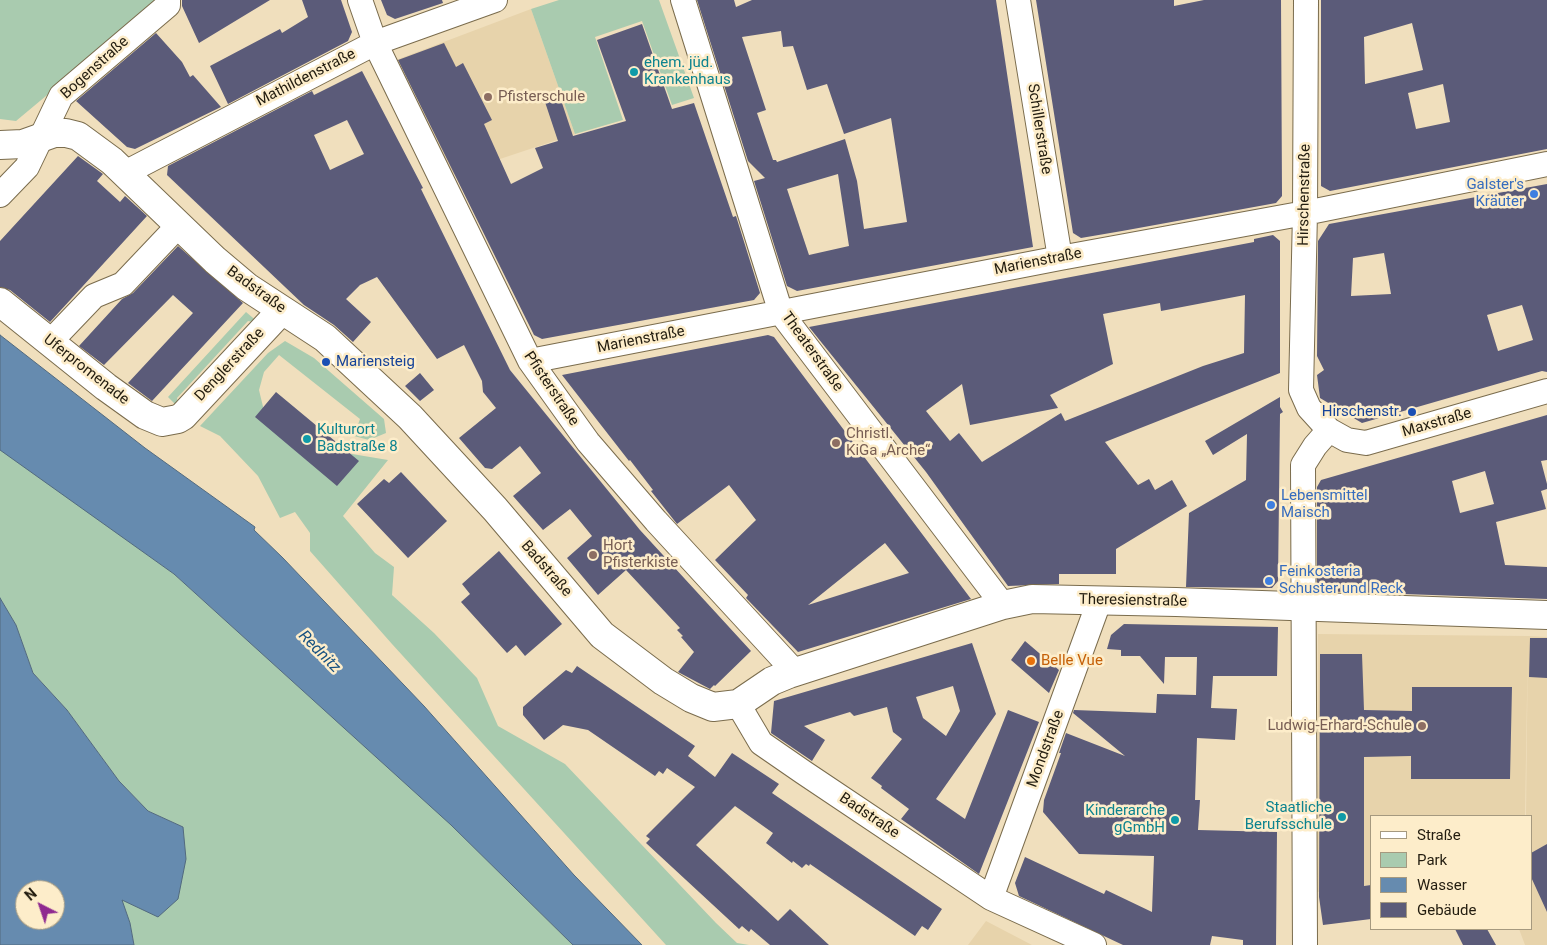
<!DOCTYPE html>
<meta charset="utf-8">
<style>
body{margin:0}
#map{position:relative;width:1547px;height:945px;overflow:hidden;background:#f0dfbd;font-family:Roboto,sans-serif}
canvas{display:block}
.legend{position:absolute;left:1370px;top:815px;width:162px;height:115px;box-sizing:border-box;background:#fdedca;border:1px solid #a5997f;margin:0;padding:6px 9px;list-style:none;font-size:15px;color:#221c0f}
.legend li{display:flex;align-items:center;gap:10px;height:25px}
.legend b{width:25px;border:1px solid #a5997f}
.north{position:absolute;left:15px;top:880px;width:50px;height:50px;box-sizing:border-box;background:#fdedca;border:1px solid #a5997f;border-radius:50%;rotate:319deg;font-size:14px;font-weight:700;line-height:20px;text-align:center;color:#221c0f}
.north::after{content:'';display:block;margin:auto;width:18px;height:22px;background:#8f2990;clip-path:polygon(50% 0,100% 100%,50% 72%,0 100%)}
</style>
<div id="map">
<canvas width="1547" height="945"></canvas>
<ul class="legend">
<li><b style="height:6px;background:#fff"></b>Straße</li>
<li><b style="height:14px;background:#a9cbaf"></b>Park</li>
<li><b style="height:14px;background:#668baf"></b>Wasser</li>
<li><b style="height:14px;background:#5b5b79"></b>Gebäude</li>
</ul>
<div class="north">N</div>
</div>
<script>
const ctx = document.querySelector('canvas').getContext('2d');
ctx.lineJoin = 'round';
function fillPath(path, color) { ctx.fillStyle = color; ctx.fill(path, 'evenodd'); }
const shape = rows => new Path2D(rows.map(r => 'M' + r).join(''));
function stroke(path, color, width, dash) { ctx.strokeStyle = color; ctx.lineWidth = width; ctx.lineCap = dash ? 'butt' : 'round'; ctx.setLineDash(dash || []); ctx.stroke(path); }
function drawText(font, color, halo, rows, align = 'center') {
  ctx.font = font + ' Roboto,sans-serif'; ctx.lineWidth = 5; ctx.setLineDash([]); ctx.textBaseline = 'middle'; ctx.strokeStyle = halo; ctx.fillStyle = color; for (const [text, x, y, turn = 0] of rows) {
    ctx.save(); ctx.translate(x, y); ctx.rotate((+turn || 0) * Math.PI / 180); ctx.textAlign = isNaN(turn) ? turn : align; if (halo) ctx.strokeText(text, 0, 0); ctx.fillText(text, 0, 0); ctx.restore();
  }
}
const built = shape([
 [531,9,575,134,452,175,396,60],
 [1318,634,1528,636,1525,816,1371,816,1371,885,1317,892],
 [1528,636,1547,637,1547,945,1525,945,1519,929,1531,929,1531,816,1526,816],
 [986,921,1032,945,968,945]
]);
const green = shape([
 [0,0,161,0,16,121,0,119],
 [559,0,659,0,694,98,672,105,642,21,595,37,623,120,575,134,531,9],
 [246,312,259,323,248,321,177,398,179,408,168,397],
 [285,341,314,358,384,419,386,433,369,440,354,436,360,419,279,355,264,372,259,390,265,415,346,453,388,460,343,516,375,553,394,567,392,595,434,633,477,678,498,726,565,764,716,923,737,943,749,945,666,945,392,644,310,551,310,533,295,512,280,518,258,476,220,436,200,426,268,353],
 [0,447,174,574,451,824,573,945,134,945,130,923,121,900,183,827,148,811,119,781,67,710,33,673,16,625,0,598]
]);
const water = shape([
 [0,335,145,448,255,527,254,530,283,558,424,706,574,875,642,945,573,945,451,825,174,574,0,450,0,335],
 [0,598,16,625,33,673,67,710,119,781,148,811,183,827,186,859,178,899,158,917,122,900,130,923,134,945,0,945,0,598],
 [25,890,55,890,55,920,25,920,25,890]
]);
const building = shape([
 [182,0,270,0,199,43,182,6],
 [302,0,341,0,352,32,348,41,228,104,210,66,280,29,282,33,308,17],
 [381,0,442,0,443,3,395,19,387,15],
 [697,0,734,0,736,7,752,0,996,0,1033,247,797,291,787,286,754,181,765,178,748,161],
 [781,31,783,47,793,46,807,90,827,84,844,134,891,118,907,222,864,229,857,181,845,139,777,162,776,160,773,160,757,113,766,110,742,37],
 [838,174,849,246,809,255,787,189],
 [1036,0,1174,0,1174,6,1204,0,1281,0,1282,196,1276,203,1122,231,1081,238,1073,233],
 [1321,0,1547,0,1547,149,1330,191,1321,186],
 [1412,23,1423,70,1365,84,1364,37],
 [1443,84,1450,122,1416,129,1408,93],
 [642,24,672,109,694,103,733,217,736,216,760,293,754,300,542,339,534,335,398,60,444,43,456,67,463,63,492,120,484,124,511,184,543,168,535,148,558,141,543,96,558,91,573,136,626,121,597,40],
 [156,33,182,62,190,77,193,75,221,107,135,149,127,147,76,101],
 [362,71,423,188,421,189,510,370,640,530,751,651,715,686,714,685,710,689,678,672,694,652,681,637,683,636,677,630,680,628,626,570,598,595,567,558,592,536,570,509,543,530,513,496,541,473,520,446,492,469,485,468,459,438,496,408,483,392,482,381,464,345,437,359,377,277,360,285,346,299,371,322,353,342,334,325,304,305,167,175,168,166,312,91,314,95],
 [347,120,364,154,330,170,314,135],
 [78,156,103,174,97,181,120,202,125,196,147,216,50,322,10,290,0,287,0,241],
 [1547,184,1547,372,1542,371,1362,423,1320,398,1317,375,1324,370,1317,356,1318,241,1329,224],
 [1384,253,1391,294,1351,296,1353,258],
 [1522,305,1533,340,1498,351,1487,315],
 [1273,235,1280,241,1280,373,1105,442,1138,485,1149,479,1155,490,1172,480,1187,506,1116,549,1116,574,1059,574,1059,584,1008,586,926,472,809,327,1254,242,1254,239],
 [1245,295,1244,353,1203,366,1065,421,1061,413,982,462,959,433,950,441,926,411,962,384,970,425,1058,408,1050,395,1113,364,1103,314,1160,303,1161,311],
 [178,246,243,303,152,401,128,383,193,313,173,295,104,365,79,346,122,299,133,293],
 [768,335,774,337,971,599,798,652,746,598,748,595,715,560,756,520,729,485,677,524,651,491,653,490,630,460,629,461,562,375],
 [885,543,909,573,808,605],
 [420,373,434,390,420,401,405,386],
 [276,392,359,461,337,486,255,417],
 [1280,397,1280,407,1283,412,1280,414,1278,581,1272,588,1186,587,1189,513,1246,480,1247,434,1213,455,1205,441],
 [1547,415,1547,460,1541,461,1547,484,1547,489,1541,491,1546,509,1496,522,1505,565,1547,567,1547,599,1317,591,1317,487,1321,480],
 [1485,471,1494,504,1460,513,1452,481],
 [401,472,447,521,408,558,357,504,384,479,389,483],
 [499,551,562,624,525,656,516,645,507,653,461,602,470,594,462,584],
 [1124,624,1278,627,1277,676,1213,676,1211,708,1237,709,1235,740,1197,738,1195,800,1200,800,1198,830,1277,832,1276,945,1243,945,1243,940,1212,936,1210,945,1123,945,1019,896,1015,883,1025,857,1104,894,1106,890,1152,912,1154,856,1079,854,1043,812,1044,800,1061,753,1059,753,1066,733,1125,756,1073,713,1074,710,1156,713,1157,694,1196,695,1197,657,1165,657,1164,684,1140,656,1121,656,1121,650,1107,649,1111,635],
 [1530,638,1547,638,1547,678,1529,677],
 [1025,641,1059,670,1049,693,1011,660],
 [972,643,996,714,936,799,965,819,1008,710,1039,722,979,874,901,819,909,809,881,788,882,786,871,778,902,739,893,732,887,707,854,716,850,712,804,726,825,740,812,761,771,733,774,701],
 [953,686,960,711,946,736,923,718,916,697],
 [1320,654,1362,654,1364,710,1412,711,1412,687,1512,687,1510,779,1411,779,1411,756,1364,757,1364,886,1371,885,1371,919,1323,925,1319,897],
 [577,666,695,746,688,756,715,777,732,753,779,784,772,793,942,909,928,930,922,926,915,936,810,864,809,866,806,864,802,868,793,861,792,863,766,843,773,833,735,806,696,845,778,921,790,909,829,945,770,945,751,929,749,932,742,926,739,929,646,843,650,839,646,836,695,787,667,768,663,774,659,771,655,776,588,730,563,725,544,740,523,715,523,707,539,693,566,670,572,673],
 [1547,844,1547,912,1531,877,1531,853],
 [1455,929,1487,929,1496,945,1463,945]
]);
const street = shape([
 [360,0,375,43,530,361,588,442,656,521,795,672],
 [683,0,781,313,1003,605],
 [1018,0,1060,258],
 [1306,0,1305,213,1301,390,1309,408,1329,430,1347,440,1366,443,1547,391],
 [125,173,375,43,495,0],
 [0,195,27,167,61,96,168,5,168,0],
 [50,342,94,296,123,284,178,226],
 [530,361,1060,258,1305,213,1547,164],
 [738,704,761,743,803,772,991,898,1094,945],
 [991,898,1100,599],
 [1305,945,1303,465,1315,446,1329,430]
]);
const secondary = shape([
 [0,145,23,144,54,133,66,133,78,136,112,161,215,260,247,287,325,338,410,417,495,509,602,635,663,681,691,698,713,707,738,704,772,681,789,674,1003,605,1032,599,1176,602,1547,615],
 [0,302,106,387,145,415,162,422,178,419,183,416,282,310]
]);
const markers = [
 [634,72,5,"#0f9aa8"],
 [488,97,5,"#8d6e63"],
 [1534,194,5,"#3f7fe0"],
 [326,362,5,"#1a4fb4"],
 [1412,412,5,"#1a4fb4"],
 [307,439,5,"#0f9aa8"],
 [836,443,5,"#8d6e63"],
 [1271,505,5,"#3f7fe0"],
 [593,555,5,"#8d6e63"],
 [1269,581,5,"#3f7fe0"],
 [1031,661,5,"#e8710a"],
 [1422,726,5,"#8d6e63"],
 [1342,817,5,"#0f9aa8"],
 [1175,820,5,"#0f9aa8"]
];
const cultureNames = [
 ["ehem. jüd.",644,63],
 ["Krankenhaus",644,80],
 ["Kulturort",317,430],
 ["Badstraße 8",317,447],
 ["Staatliche",1332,808,"right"],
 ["Berufsschule",1332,825,"right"],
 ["Kinderarche",1165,811,"right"],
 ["gGmbH",1165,828,"right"]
];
const streetNames = [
 ["Bogenstraße",95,68,-42],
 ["Mathildenstraße",306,78,-27],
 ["Schillerstraße",1039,129,81],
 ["Hirschenstraße",1305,195,-89],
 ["Marienstraße",1038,262,-11],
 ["Badstraße",256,290,36],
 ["Marienstraße",641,340,-11],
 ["Theaterstraße",812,352,54],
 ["Denglerstraße",230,365,-47],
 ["Uferpromenade",86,370,38],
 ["Pfisterstraße",551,389,56],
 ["Maxstraße",1437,423,-16],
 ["Badstraße",546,569,49],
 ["Theresienstraße",1133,601,1],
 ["Mondstraße",1046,749,-70],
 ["Badstraße",869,816,34]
];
const educationNames = [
 ["Pfisterschule",498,97],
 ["Christl.",846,434],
 ["KiGa „Arche“",846,451],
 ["Hort",603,546],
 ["Pfisterkiste",603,563],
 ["Ludwig-Erhard-Schule",1412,726,"right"]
];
const shopNames = [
 ["Galster's",1524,185,"right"],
 ["Kräuter",1524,202,"right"],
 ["Lebensmittel",1281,496],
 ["Maisch",1281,513],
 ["Feinkosteria",1279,572],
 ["Schuster und Reck",1279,589]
];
const transitNames = [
 ["Mariensteig",336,362],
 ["Hirschenstr.",1402,412,"right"]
];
const foodNames = [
 ["Belle Vue",1041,661]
];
const waterNames = [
 ["Rednitz",319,652,45]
];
fillPath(built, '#e7d3ab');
fillPath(green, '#a9cbaf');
fillPath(water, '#668baf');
stroke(water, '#526a7f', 1);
fillPath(building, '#5b5b79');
stroke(street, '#7a6c4d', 26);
stroke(secondary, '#7a6c4d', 30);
stroke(street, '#fff', 24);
stroke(secondary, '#fff', 28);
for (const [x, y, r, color] of markers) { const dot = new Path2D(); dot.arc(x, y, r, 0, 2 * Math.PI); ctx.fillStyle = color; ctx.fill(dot); stroke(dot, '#fdedca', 2); }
drawText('15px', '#0d838f', '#fdedca', cultureNames, 'left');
drawText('15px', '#221c0f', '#fdedca', streetNames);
drawText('15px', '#785e54', '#fdedca', educationNames, 'left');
drawText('15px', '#366cbe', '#fdedca', shopNames, 'left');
drawText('15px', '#164399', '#fdedca', transitNames, 'left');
drawText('15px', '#c56008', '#fdedca', foodNames, 'left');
drawText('italic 16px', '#175181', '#fdedca', waterNames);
</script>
